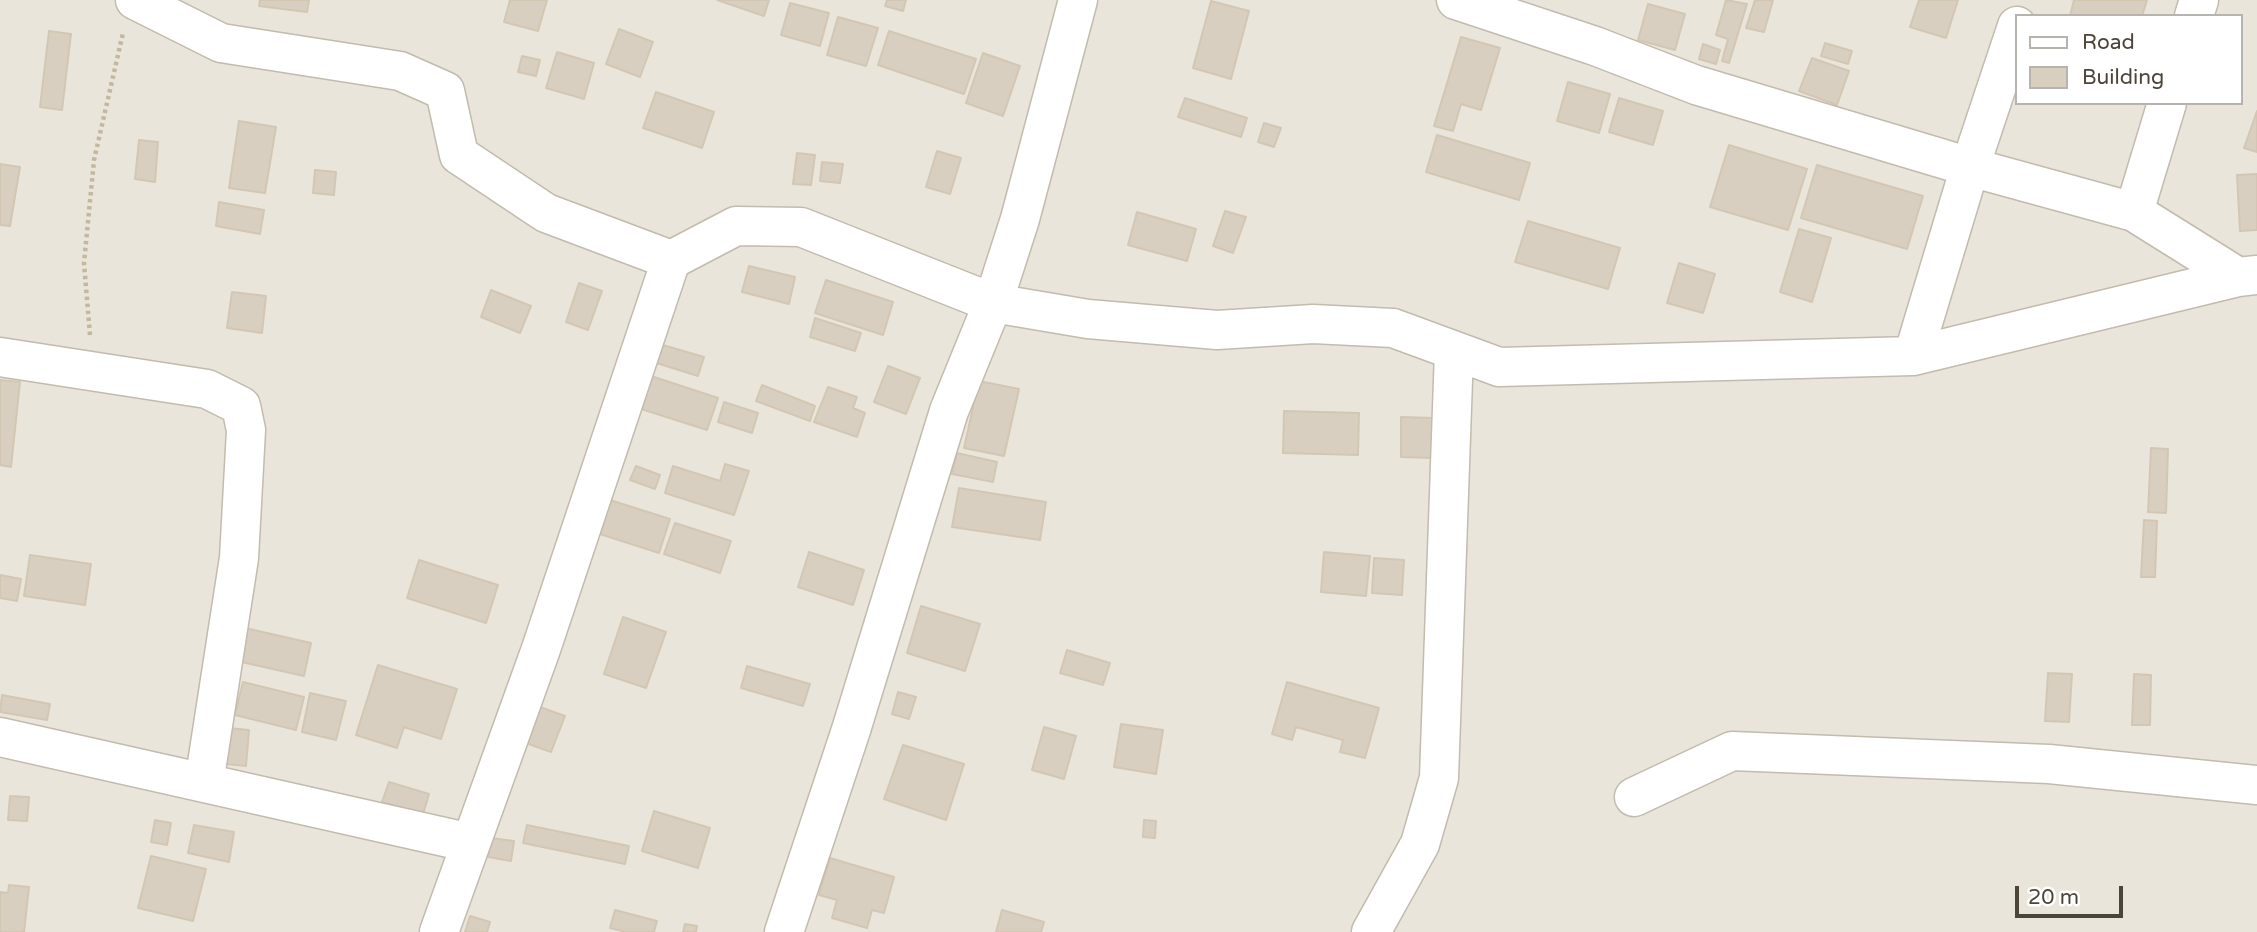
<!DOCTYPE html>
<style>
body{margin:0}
#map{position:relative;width:2257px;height:932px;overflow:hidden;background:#f6f3ec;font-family:"Varela Round",sans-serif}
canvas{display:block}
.legend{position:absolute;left:2015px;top:14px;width:228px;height:91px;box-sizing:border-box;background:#fff;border:2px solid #b7b4b0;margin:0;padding:9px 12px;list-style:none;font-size:21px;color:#4b4439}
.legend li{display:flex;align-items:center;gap:14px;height:35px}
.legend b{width:35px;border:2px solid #b7b4b0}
.scale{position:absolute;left:2015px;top:886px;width:108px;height:32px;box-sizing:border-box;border:4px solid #4b4439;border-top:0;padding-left:9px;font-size:21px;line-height:24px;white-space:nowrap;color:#4b4439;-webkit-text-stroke:5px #fff;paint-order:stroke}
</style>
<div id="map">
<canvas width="2257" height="932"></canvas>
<ul class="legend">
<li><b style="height:9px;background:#fff"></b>Road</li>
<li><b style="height:19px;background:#d8cfc1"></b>Building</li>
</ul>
<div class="scale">20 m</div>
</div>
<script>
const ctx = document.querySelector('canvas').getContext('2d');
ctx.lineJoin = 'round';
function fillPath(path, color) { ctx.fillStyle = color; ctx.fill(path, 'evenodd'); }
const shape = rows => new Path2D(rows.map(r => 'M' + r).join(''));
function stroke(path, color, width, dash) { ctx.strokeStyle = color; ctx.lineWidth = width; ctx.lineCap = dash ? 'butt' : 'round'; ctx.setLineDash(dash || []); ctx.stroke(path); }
const residential = shape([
 [0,0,2257,0,2257,932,0,932],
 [2017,16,2241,16,2241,103,2017,103]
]);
const building = shape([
 [260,0,309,0,307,12,259,6,260,0],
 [510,0,547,0,538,31,504,22,510,0],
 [717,0,769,0,764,16,717,0],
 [887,0,906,0,903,11,885,6,887,0],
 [1726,0,1747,4,1729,63,1722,61,1728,39,1716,35,1726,0],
 [1755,0,1773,0,1764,32,1746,28,1755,0],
 [1919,0,1958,0,1946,38,1910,27,1919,0],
 [2074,0,2147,0,2142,16,2070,16,2074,0],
 [1211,1,1249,11,1231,79,1193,68,1211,1],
 [790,3,829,13,820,46,781,35,790,3],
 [1648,4,1685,14,1675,50,1638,40,1648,4],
 [838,17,878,28,866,66,827,55,838,17],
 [619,29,653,42,640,77,606,64,619,29],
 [49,31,71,34,62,110,40,107,49,31],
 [889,31,976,59,964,94,878,65,889,31],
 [1461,37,1500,48,1481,110,1461,104,1453,131,1434,126,1461,37],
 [1825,43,1852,51,1848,64,1821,56,1825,43],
 [1703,44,1720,50,1716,64,1699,59,1703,44],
 [557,52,594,63,584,99,546,88,557,52],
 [983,53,1020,66,1003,116,966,103,983,53],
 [522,56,540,60,536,76,518,72,522,56],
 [1812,58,1849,71,1837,105,1799,91,1812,58],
 [1568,82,1610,94,1599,133,1557,121,1568,82],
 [656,92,714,112,702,148,643,128,656,92],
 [1185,98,1247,118,1241,137,1178,117,1185,98],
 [1619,98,1663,111,1653,145,1609,132,1619,98],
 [2257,111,2257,152,2244,148,2257,111],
 [239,121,276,127,265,193,229,188,239,121],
 [1264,123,1281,128,1274,147,1258,142,1264,123],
 [1437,135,1530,163,1519,200,1426,172,1437,135],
 [139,140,158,142,155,182,135,179,139,140],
 [1729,145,1807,169,1788,230,1710,207,1729,145],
 [937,151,961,158,950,194,926,187,937,151],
 [797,153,815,155,811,185,793,184,797,153],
 [822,162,843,164,840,183,820,181,822,162],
 [0,164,20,167,10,226,0,225,0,164],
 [1817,165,1923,196,1907,249,1801,218,1817,165],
 [315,170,336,172,334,195,313,193,315,170],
 [2257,174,2257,230,2240,231,2237,175,2257,174],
 [219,202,264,210,260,234,216,226,219,202],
 [1225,211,1246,217,1233,253,1213,246,1225,211],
 [1137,212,1196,229,1187,261,1128,245,1137,212],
 [1528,221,1620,248,1608,289,1515,262,1528,221],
 [1799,229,1831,238,1812,302,1780,292,1799,229],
 [1679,263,1715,274,1703,313,1667,303,1679,263],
 [749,266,795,277,789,304,742,292,749,266],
 [826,280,893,302,883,335,815,313,826,280],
 [579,283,602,291,588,330,566,322,579,283],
 [491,290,531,306,520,333,481,317,491,290],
 [232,292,266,296,262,333,227,328,232,292],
 [815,318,861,333,855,351,810,337,815,318],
 [656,343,704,357,698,376,650,361,656,343],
 [888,366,920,378,906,414,874,402,888,366],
 [642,373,718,398,707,430,632,406,642,373],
 [0,380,20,382,11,467,0,465,0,380],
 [979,381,1019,389,1004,456,964,448,979,381],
 [762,385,815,406,810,421,756,401,762,385],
 [828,387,857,397,853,408,865,413,857,437,814,422,828,387],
 [724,402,758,413,752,433,718,422,724,402],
 [1284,411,1359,413,1358,455,1283,453,1284,411],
 [1401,417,1434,418,1433,458,1401,457,1401,417],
 [2151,448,2168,449,2166,513,2148,512,2151,448],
 [957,453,997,462,993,482,952,474,957,453],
 [725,464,749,471,734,515,665,493,673,466,720,481,725,464],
 [636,466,660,475,655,489,630,480,636,466],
 [959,488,1046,502,1040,540,952,527,959,488],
 [610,500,670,519,659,553,600,534,610,500],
 [2144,520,2157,521,2155,577,2141,577,2144,520],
 [675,523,731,541,720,573,664,554,675,523],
 [809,552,864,570,853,605,798,587,809,552],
 [1324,552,1370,556,1366,596,1321,592,1324,552],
 [30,555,91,564,85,605,24,596,30,555],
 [1374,558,1404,560,1402,595,1372,593,1374,558],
 [419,560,498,585,486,623,407,598,419,560],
 [0,575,21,579,17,601,0,598,0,575],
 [921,606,980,624,965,671,907,653,921,606],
 [623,617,666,632,646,688,604,674,623,617],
 [245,628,311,643,304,676,237,661,245,628],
 [1067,650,1110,663,1103,685,1060,673,1067,650],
 [378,665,457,689,441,739,404,727,397,748,356,735,378,665],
 [747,666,810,684,803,706,741,688,747,666],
 [2048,673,2072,674,2069,722,2045,721,2048,673],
 [2134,674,2151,675,2150,725,2132,725,2134,674],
 [243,682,304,697,296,730,235,715,243,682],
 [1287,682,1379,708,1365,758,1340,752,1343,740,1296,727,1292,740,1272,734,1287,682],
 [898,692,916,697,909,719,892,714,898,692],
 [310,693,346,701,336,740,302,732,310,693],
 [2,695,50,704,47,720,0,712,2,695],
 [537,706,565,716,551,752,523,742,537,706],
 [1121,724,1163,730,1156,774,1114,767,1121,724],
 [1044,727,1076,736,1064,779,1032,770,1044,727],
 [229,728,249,730,246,766,225,764,229,728],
 [903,745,964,764,946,820,884,799,903,745],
 [389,782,429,794,423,814,382,802,389,782],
 [10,796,29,797,27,821,8,820,10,796],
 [654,811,710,828,698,868,642,851,654,811],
 [155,820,171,823,167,845,151,842,155,820],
 [1144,820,1156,821,1155,838,1143,837,1144,820],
 [194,825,234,832,229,862,188,853,194,825],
 [527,825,629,846,625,864,523,843,527,825],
 [491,838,514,841,511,861,488,857,491,838],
 [151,856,206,869,193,921,138,908,151,856],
 [830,858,894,877,884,913,872,910,867,928,832,918,837,900,819,895,830,858],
 [9,885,29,887,24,932,0,932,0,892,8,893,9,885],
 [615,910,657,921,654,932,626,932,610,928,615,910],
 [1002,910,1044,922,1041,932,996,932,1002,910],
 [470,916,490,922,487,932,465,932,470,916],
 [685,924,697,926,696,932,683,932,685,924]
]);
const path = shape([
 [90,335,84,263,94,160,123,33]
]);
const minor = shape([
 [135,0,221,43,400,71,445,91,459,155,546,213,671,260,736,226,801,227,993,303,1020,219,1078,0],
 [1456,0,1595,46,1696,85,1970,167,2134,212,2238,277],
 [2194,16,2199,0],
 [2134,212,2167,103],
 [1913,356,1970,167,2017,26],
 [0,357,207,389,241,406,246,430,239,558,204,783],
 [0,737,471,843],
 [1634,797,1732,751,2049,764,2257,785],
 [439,932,541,649,671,260],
 [784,932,851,730,949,411,993,303,1088,319,1217,330,1313,324,1393,328,1499,367,1913,356,2238,277,2257,275],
 [1371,932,1420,844,1439,778,1454,351]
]);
fillPath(residential, '#eae5da');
fillPath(building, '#d8cfc1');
stroke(building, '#d3c7b4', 2);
stroke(minor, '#c2bbae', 41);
stroke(path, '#c4b79f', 4.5, [3.5, 3.5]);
stroke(minor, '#fff', 38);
</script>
